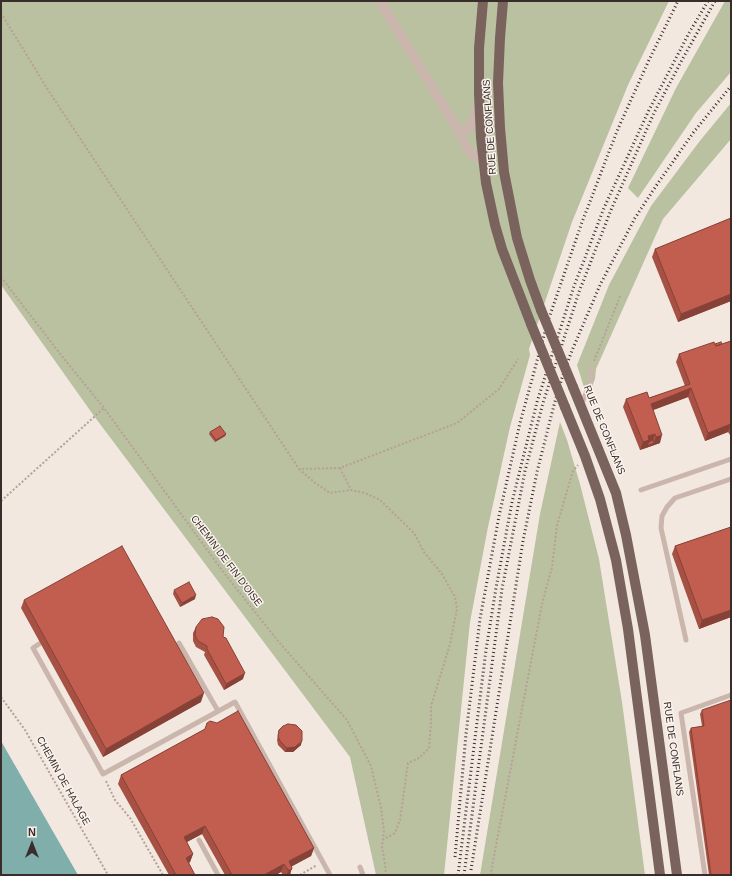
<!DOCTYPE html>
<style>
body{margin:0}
#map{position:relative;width:732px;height:876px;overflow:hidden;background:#f2e8e0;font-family:Arial,sans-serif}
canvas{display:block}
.frame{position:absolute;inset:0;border:2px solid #392d2b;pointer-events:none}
.north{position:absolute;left:12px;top:824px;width:40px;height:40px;-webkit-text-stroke:3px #faf2ec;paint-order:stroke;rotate:0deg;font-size:11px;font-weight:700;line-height:16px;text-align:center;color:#392d2b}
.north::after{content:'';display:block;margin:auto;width:14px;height:18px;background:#392d2b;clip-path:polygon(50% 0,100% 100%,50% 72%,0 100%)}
</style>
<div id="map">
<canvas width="732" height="876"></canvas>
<div class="frame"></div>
<div class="north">N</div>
</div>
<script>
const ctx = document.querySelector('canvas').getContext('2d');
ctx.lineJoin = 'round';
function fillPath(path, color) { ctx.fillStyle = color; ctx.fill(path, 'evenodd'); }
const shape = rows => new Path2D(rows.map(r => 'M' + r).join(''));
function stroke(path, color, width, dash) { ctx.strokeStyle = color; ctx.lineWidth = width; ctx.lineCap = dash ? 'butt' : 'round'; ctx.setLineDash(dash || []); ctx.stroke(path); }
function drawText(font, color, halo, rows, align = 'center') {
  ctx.font = font + ' Arial,sans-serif'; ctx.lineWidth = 3; ctx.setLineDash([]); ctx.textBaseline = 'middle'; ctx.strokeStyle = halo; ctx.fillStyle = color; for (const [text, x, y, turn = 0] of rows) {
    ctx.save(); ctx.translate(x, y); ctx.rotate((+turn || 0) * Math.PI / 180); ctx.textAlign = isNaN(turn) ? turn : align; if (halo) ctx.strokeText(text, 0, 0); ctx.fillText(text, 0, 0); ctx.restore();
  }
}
const green = shape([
 [1,1,669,1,628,85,572,222,529,349,530,355,510,427,488,527,470,622,444,875,376,875,350,757,94,416,1,285],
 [725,1,731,1,731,72,696,113,638,198,628,188,676,88],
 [731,103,731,139,663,219,596,369,595,379,587,397,577,365,609,285,651,206,699,142],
 [560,422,567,440,580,484,599,559,622,702,645,875,480,875,540,514]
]);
const water = shape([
 [1,741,78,875,1,875]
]);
const path = shape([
 [1,13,48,90,299,469,340,468,457,423,499,389,518,359],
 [1,277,61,355,104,408,224,573,278,641,347,720,371,766,381,808,384,831,382,847,385,864,386,875],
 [594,361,621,294],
 [594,409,604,427,617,464],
 [340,468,351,490,365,493,380,500,414,533,424,552,442,574,455,597,457,609,450,644,431,706,431,723,429,748,419,758,408,763,400,820,395,833,384,839],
 [299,469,314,482,330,493,351,490],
 [1,501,104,408],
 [1,697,25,730,108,875],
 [106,781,115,800,130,818,163,875],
 [300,875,317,865],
 [493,875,491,872,542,604,552,567,557,525,573,471,578,465]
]);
const service = shape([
 [581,405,591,382,591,368],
 [641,490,731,459],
 [686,640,661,528,662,516,667,507,675,498,731,479],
 [179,643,218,711],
 [39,644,33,648,103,774,235,702,330,875],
 [199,840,218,875],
 [360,867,363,875],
 [705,875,681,713,731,695]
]);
const minor = shape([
 [380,1,458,130,463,141,469,151,484,162],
 [458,130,468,129,471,126,479,104]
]);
const primary = shape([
 [483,1,479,48,479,93,481,138,486,183,495,225,502,249,531,324],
 [503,1,500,38,498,83,500,128,504,172,517,238,530,280,541,310],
 [573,387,616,493,626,535,645,635,677,875],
 [565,407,585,456,600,499,616,560,628,629,660,875]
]);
const rail = shape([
 [455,857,466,734,480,619,499,516,520,423,548,321,581,225,617,131,649,60,678,1],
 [471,870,523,541,537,472,554,405,562,378,571,353,600,285,635,218,656,186,693,133,731,86],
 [458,875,486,650,496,588,512,502,537,402,573,289,604,208,649,110,689,33,708,1],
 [464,875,502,589,525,471,543,403,579,292,611,210,654,113,682,60,715,1]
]);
const primaryBridge = shape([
 [541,310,573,387],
 [531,324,565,407]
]);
const wall = shape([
 [731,218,731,301,678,322,652,257,655,249],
 [731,341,731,435,730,435,728,432,705,441,688,397,653,410,660,443,640,450,623,407,626,399,649,398,685,386,676,362,679,354,715,344,722,344],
 [210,432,226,434,225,436,215,442,209,434],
 [731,527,731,617,699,629,672,554,675,546],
 [174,590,195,599,180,607,173,594],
 [24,600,201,702,103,757,21,608],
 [196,627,223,637,243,679,224,690,204,655,205,652,196,647,193,641,193,633],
 [702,710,731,875,709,875,689,732,691,728,702,726,700,714],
 [205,729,314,848,311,856,292,866,292,868,290,875,283,875,281,872,276,875,225,875,202,834,187,842,193,854,190,862,189,863,195,875,169,875,118,784,121,775],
 [279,730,301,745,293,752,285,752,278,745,277,740]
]);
const shadedWall = shape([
 [731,294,731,301,678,322,681,314],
 [691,388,688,397,648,412,651,404],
 [731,424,728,432,705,441,708,433],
 [226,434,225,436,215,442,216,440],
 [655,434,652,442,648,444,646,448,640,450,643,442,648,436],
 [662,435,660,443,646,448,647,446,654,443,656,437],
 [196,595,195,599,180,607,182,603],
 [731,610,731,617,699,629,702,620],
 [245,673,243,679,224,690,226,684],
 [204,693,201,702,103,757,106,749],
 [302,741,301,745,293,752,285,752,287,748],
 [205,826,202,834,181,845,184,837],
 [314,848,311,856,287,869,289,861],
 [193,854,190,862,183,866,186,858],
 [284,864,281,872,276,875,264,875],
 [288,870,291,870,290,875,287,875]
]);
const building = shape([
 [731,218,731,294,681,314,655,249,731,218],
 [731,341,731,424,708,433,691,388,651,404,662,435,656,437,655,434,648,436,649,440,643,442,626,399,647,392,649,398,690,384,679,354,714,342,716,346,731,341],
 [721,342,722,344,716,346,715,344,721,342],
 [220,426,226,434,216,440,210,432,220,426],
 [653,440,654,443,647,446,649,442,653,440],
 [731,527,731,610,702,620,675,546,731,527],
 [122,546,204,693,106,749,24,600,122,546],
 [189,582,196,595,182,603,174,590,189,582],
 [212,617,218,619,224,627,223,637,226,638,245,673,226,684,207,649,207,646,198,641,195,635,196,627,202,619,212,617],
 [731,700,731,875,711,875,691,728,704,726,702,710,731,700],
 [238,711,314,848,289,861,292,868,291,870,288,870,284,864,264,875,232,875,205,826,184,837,193,854,186,858,195,875,176,875,121,775,205,729,207,723,210,721,217,723,238,711],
 [288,724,296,725,302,731,302,741,295,747,287,748,280,741,278,736,279,730,283,726,288,724]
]);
const streetNames = [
 ["RUE DE CONFLANS",490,127,-94],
 ["RUE DE CONFLANS",604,430,68],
 ["CHEMIN DE FIN D'OISE",226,561,53],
 ["RUE DE CONFLANS",673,749,82],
 ["CHEMIN DE HALAGE",63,781,61]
];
fillPath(green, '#bac1a0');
fillPath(water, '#80aeab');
stroke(path, '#b6a096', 2, [2, 2]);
stroke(service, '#cab6ac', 5);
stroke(minor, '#cab6ac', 10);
stroke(primary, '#7a635c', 10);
stroke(rail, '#392d2b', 3, [1, 3]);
stroke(primaryBridge, '#7a635c', 10);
fillPath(wall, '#a65144');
fillPath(shadedWall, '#874237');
fillPath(building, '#c15e4f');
stroke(building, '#874237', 1);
drawText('10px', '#392d2b', '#faf2ec', streetNames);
</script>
